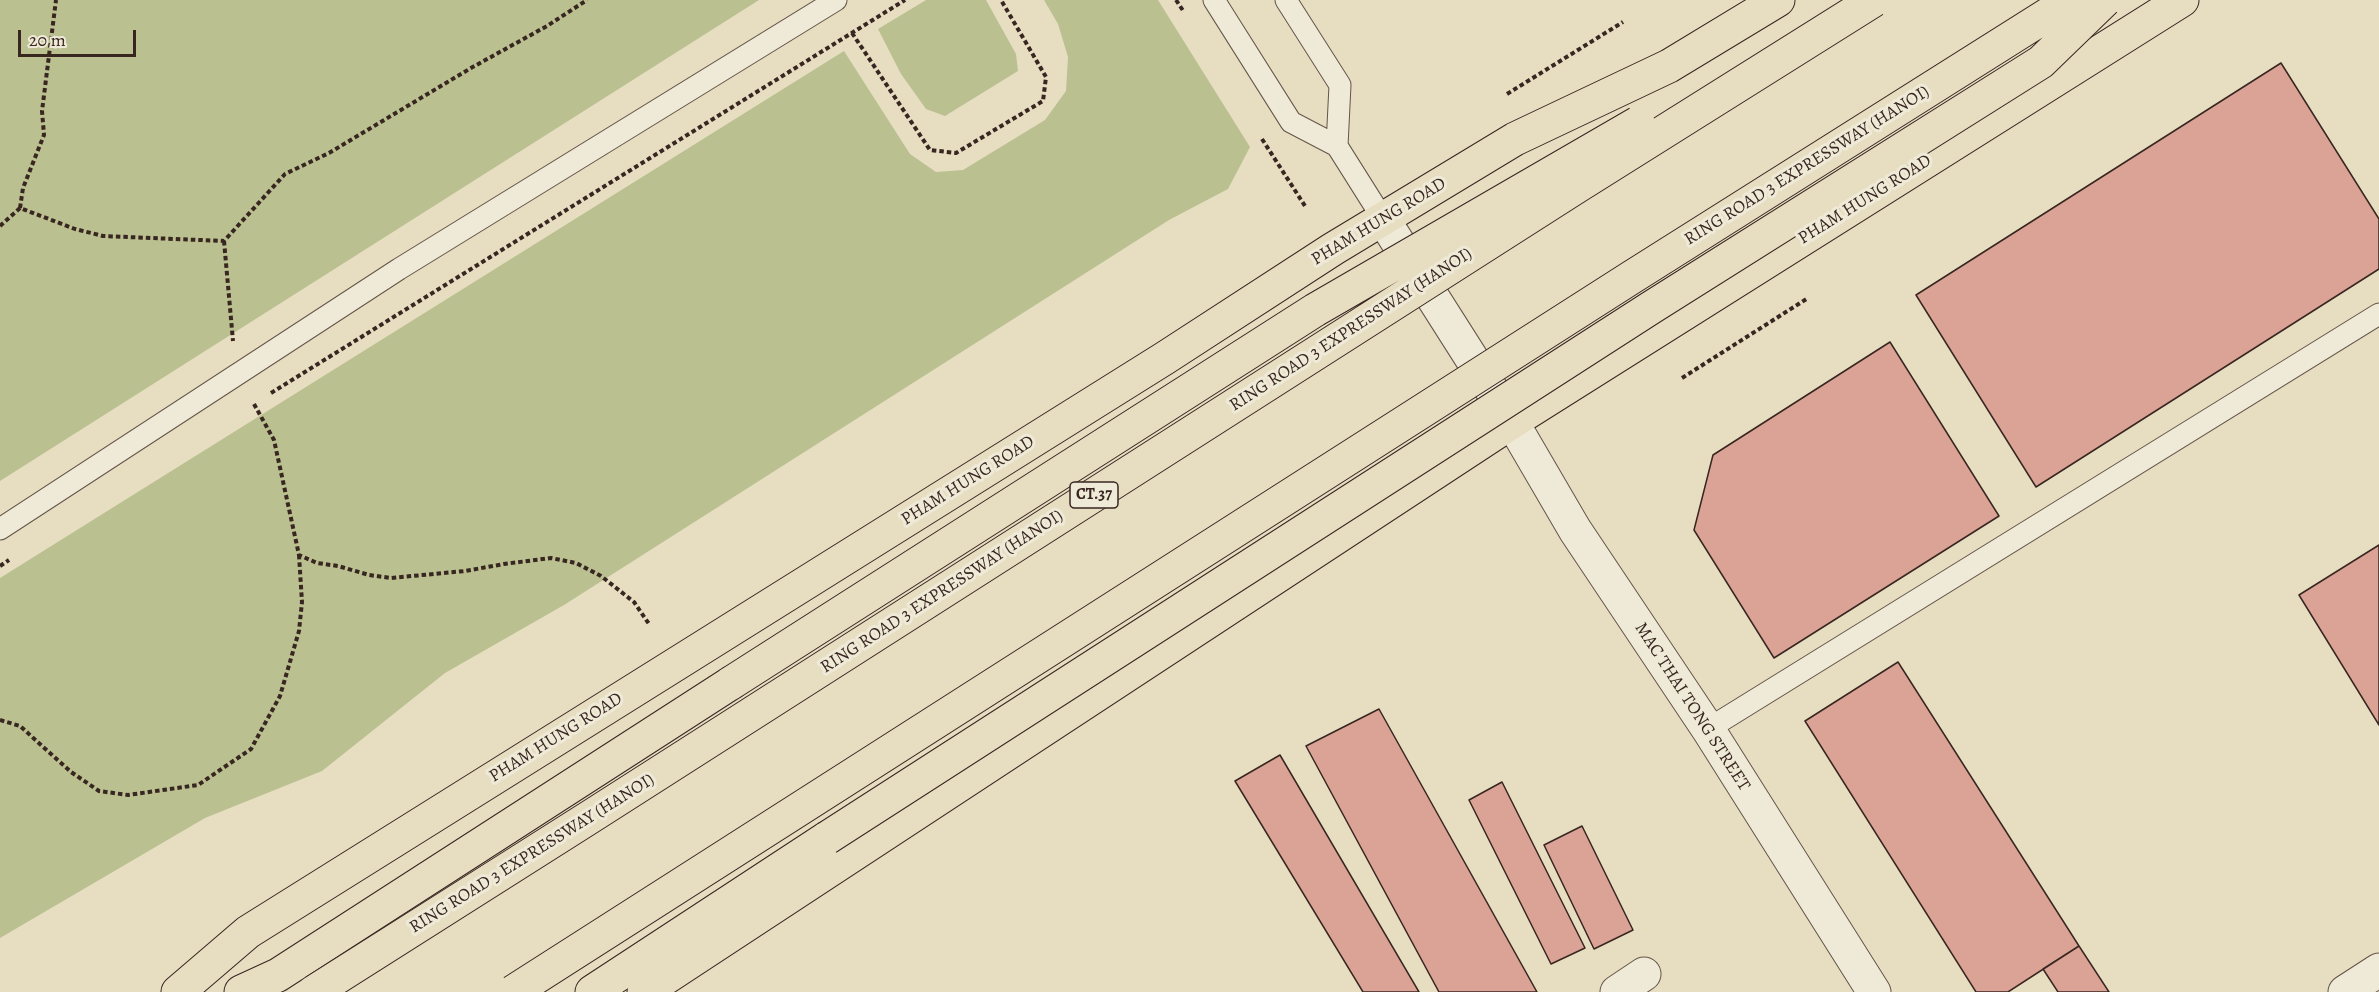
<!DOCTYPE html>
<style>
body{margin:0}
#map{position:relative;width:2379px;height:992px;overflow:hidden;background:#e7dec2;font-family:Alegreya,serif}
canvas{display:block}
.scale{position:absolute;left:18px;top:30px;width:118px;height:27px;box-sizing:border-box;border:3px solid #382620;border-top:0;padding-left:8px;font-size:18px;line-height:21px;white-space:nowrap;color:#382620;-webkit-text-stroke:4px #efead7;paint-order:stroke}
</style>
<div id="map">
<canvas width="2379" height="992"></canvas>
<div class="scale">20 m</div>
</div>
<script>
const ctx = document.querySelector('canvas').getContext('2d');
ctx.lineJoin = 'round';
function fillPath(path, color) { ctx.fillStyle = color; ctx.fill(path, 'evenodd'); }
const shape = rows => new Path2D(rows.map(r => 'M' + r).join(''));
function stroke(path, color, width, dash) { ctx.strokeStyle = color; ctx.lineWidth = width; ctx.lineCap = dash ? 'butt' : 'round'; ctx.setLineDash(dash || []); ctx.stroke(path); }
function drawText(font, color, halo, rows, align = 'center') {
  ctx.font = font + ' Alegreya,serif'; ctx.lineWidth = 6; ctx.setLineDash([]); ctx.textBaseline = 'middle'; ctx.strokeStyle = halo; ctx.fillStyle = color; for (const [text, x, y, turn = 0] of rows) {
    ctx.save(); ctx.translate(x, y); ctx.rotate((+turn || 0) * Math.PI / 180); ctx.textAlign = isNaN(turn) ? turn : align; if (halo) ctx.strokeText(text, 0, 0); ctx.fillText(text, 0, 0); ctx.restore();
  }
}
const green = shape([
 [0,0,759,0,0,481],
 [926,0,986,0,1016,54,1018,71,945,116,926,109,901,74,878,29],
 [1044,0,1158,0,1250,147,1228,189,1169,220,564,605,445,673,322,771,205,818,0,938,0,578,844,51,910,154,936,172,963,170,1045,120,1066,91,1068,57,1058,24]
]);
const building = shape([
 [2281,63,2379,219,2379,269,2036,487,1916,295,2281,63],
 [1890,342,1999,516,1774,658,1694,530,1713,455,1890,342],
 [2379,545,2379,725,2299,595,2379,545],
 [1898,662,2079,946,2008,992,1976,992,1805,721,1898,662],
 [1379,709,1537,992,1439,992,1306,746,1379,709],
 [1280,755,1419,992,1363,992,1235,781,1280,755],
 [1502,782,1585,948,1551,964,1469,800,1502,782],
 [1582,826,1633,930,1594,949,1544,845,1582,826],
 [2079,946,2109,992,2058,992,2043,969,2079,946]
]);
const path = shape([
 [1176,0,1184,12],
 [852,33,930,150,956,153,1043,101,1046,77,1001,0],
 [1507,94,1623,22],
 [1262,139,1305,206],
 [20,208,23,188,44,135,42,111,56,0],
 [0,226,20,208,75,229,103,236,224,241,285,174,329,153,471,68,547,26,587,0],
 [224,241,233,341],
 [1682,378,1808,298],
 [271,393,905,0],
 [254,404,274,440,299,555,317,563,338,566,369,575,391,578,465,571,504,564,551,558,576,563,601,576,634,602,649,624],
 [0,566,9,560],
 [0,720,20,726,71,772,99,791,128,795,198,785,251,749,280,696,299,631,302,602,299,555]
]);
const service = shape([
 [1214,0,1291,122,1337,146,1383,219],
 [1286,0,1340,85,1337,146],
 [0,529,399,269,836,0],
 [1708,729,2379,314]
]);
const minor = shape([
 [1617,992,1644,974],
 [2345,992,2379,970]
]);
const tertiary = shape([
 [1383,219,1512,422,1575,530,1708,729,1874,992]
]);
const primary = shape([
 [178,992,248,932,1165,358,1333,249,1515,139,1669,66,1778,0],
 [644,992,1512,422,2182,0]
]);
const motorway = shape([
 [241,992,278,975,731,683],
 [592,992,827,838]
]);
const motorwayBridge = shape([
 [731,683,1315,310,1638,123],
 [827,838,1652,307,2041,62,2105,0],
 [314,992,590,817,1576,187,1874,0],
 [513,992,1632,277,2071,0]
]);
const shields = [
 [1094,495,48]
];
const shieldNames = [
 ["CT.37",1094,495]
];
const streetNames = [
 ["RING ROAD 3 EXPRESSWAY (HANOI)",1807,166,-32],
 ["PHAM HUNG ROAD",1865,200,-32],
 ["PHAM HUNG ROAD",1379,222,-31],
 ["RING ROAD 3 EXPRESSWAY (HANOI)",1351,330,-33],
 ["PHAM HUNG ROAD",968,481,-32],
 ["RING ROAD 3 EXPRESSWAY (HANOI)",942,592,-33],
 ["MAC THAI TONG STREET",1692,707,57],
 ["PHAM HUNG ROAD",556,738,-32],
 ["RING ROAD 3 EXPRESSWAY (HANOI)",532,854,-32]
];
fillPath(green, '#bac090');
fillPath(building, '#dba396');
stroke(building, '#382620', 1.5);
stroke(service, '#645448', 23);
stroke(minor, '#645448', 35);
stroke(tertiary, '#645448', 35);
stroke(primary, '#382620', 35);
stroke(motorway, '#382620', 35);
stroke(path, '#382620', 4, [4.5, 3]);
stroke(service, '#efead7', 21);
stroke(minor, '#efead7', 33);
stroke(tertiary, '#efead7', 33);
stroke(primary, '#e7dec2', 33);
stroke(motorway, '#e7dec2', 33);
stroke(motorwayBridge, '#382620', 35, []);
stroke(motorwayBridge, '#e7dec2', 33);
for (const [x, y, w] of shields) { const box = new Path2D(); box.roundRect(x - w / 2, y - 13, w, 26, 4.5); ctx.fillStyle = '#efead7'; ctx.fill(box); stroke(box, '#382620', 1.5); }
drawText('bold 16px', '#382620', null, shieldNames);
drawText('18px', '#382620', '#efead7', streetNames);
</script>
